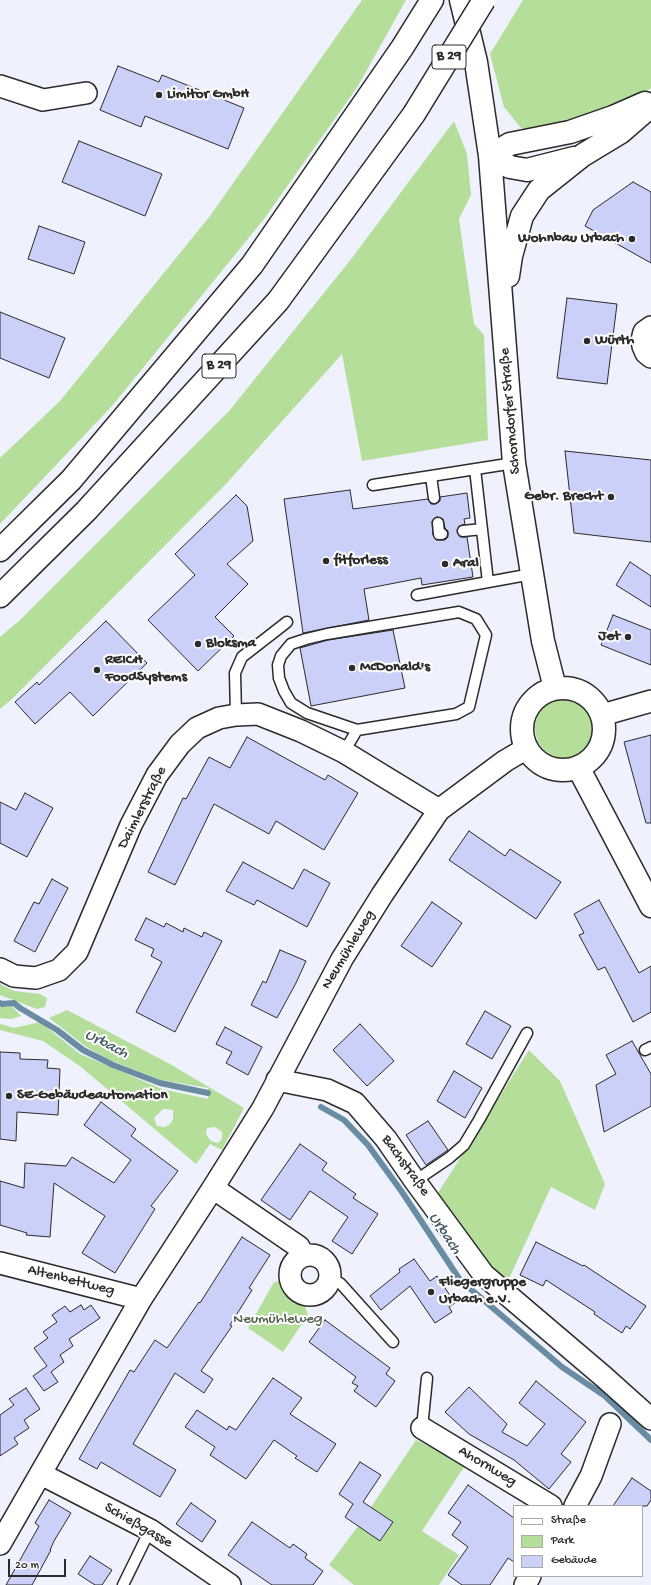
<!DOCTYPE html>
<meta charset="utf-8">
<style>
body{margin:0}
#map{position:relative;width:651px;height:1585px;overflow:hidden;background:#eff1fd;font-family:"Gochi Hand",sans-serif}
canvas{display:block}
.legend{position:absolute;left:513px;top:1505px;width:130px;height:72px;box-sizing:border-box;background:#fff;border:1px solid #aaa;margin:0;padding:5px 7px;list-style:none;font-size:12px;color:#2b2b2b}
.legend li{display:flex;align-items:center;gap:8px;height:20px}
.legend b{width:20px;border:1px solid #aaa}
.scale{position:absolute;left:8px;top:1559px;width:58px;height:18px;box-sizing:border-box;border:2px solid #2b2b2b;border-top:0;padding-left:5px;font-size:12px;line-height:14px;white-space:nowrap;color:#2b2b2b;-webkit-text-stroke:3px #fff;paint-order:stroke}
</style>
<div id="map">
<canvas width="651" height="1585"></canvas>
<ul class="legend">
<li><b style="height:5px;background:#fff"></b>Straße</li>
<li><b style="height:11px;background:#b5de9a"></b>Park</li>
<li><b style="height:11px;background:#cad0f8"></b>Gebäude</li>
</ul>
<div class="scale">20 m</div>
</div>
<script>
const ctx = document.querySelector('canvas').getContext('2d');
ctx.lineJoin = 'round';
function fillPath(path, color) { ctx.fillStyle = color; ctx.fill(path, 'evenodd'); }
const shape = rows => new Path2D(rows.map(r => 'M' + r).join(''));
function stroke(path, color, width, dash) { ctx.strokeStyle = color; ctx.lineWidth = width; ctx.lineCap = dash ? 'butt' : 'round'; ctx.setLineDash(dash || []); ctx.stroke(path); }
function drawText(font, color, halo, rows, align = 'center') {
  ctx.font = font + ' "Gochi Hand",sans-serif'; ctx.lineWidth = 4; ctx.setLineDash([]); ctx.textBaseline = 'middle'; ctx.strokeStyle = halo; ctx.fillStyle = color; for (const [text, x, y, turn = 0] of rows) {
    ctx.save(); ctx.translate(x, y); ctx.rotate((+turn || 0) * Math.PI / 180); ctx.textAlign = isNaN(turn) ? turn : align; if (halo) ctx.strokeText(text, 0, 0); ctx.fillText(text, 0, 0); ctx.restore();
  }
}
const green = shape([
 [362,0,406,0,358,86,264,219,112,406,0,524,0,458,60,401,210,216],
 [523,0,651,0,651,88,636,99,543,133,521,128,504,107,490,54],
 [454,121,467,154,471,195,459,219,474,324,484,335,488,440,362,461,342,354,226,484,12,699,0,709,0,637,20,620,229,411,352,258],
 '535 728a31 31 0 1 1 62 0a31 31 0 1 1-62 0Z',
 [0,984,14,991,40,994,47,998,45,1007,37,1009,0,995],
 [0,1006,2,1007,12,1006,21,1016,12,1019,0,1018],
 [67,1010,170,1064,244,1108,222,1150,210,1144,196,1164,81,1067,43,1041,0,1030,0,1024,14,1028,40,1022,80,1054,162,1089,208,1099,208,1088,161,1080,107,1059,85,1046,49,1018],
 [163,1109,173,1110,173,1119,170,1124,165,1127,157,1126,154,1118],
 [215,1127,222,1132,222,1139,218,1143,211,1141,206,1134,207,1128],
 [529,1050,560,1081,605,1184,595,1210,551,1187,508,1281,474,1251,436,1196],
 [282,1281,284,1290,293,1303,305,1306,308,1315,283,1352,248,1328,274,1282],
 [416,1440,466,1464,422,1531,459,1555,439,1585,354,1585,329,1565,358,1526,381,1541,393,1522,371,1507]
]);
const stream = shape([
 [0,1003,2,1004,14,1003,20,1008,57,1030,83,1050,113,1065,160,1083,208,1093],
 [321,1107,344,1120,368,1145,402,1192,460,1280,562,1367,605,1396,651,1440]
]);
const building = shape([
 [118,66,159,82,162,75,244,108,228,149,145,116,141,127,100,110,118,66],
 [79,141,162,174,145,216,62,182,79,141],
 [633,182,651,192,651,263,585,226,593,210,633,182],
 [39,226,85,242,74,274,28,259,39,226],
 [567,298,617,304,607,384,557,378,567,298],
 [0,312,65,338,49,378,0,358,0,312],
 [565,451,651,460,651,542,574,533,565,451],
 [350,490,353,509,428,499,431,504,435,504,440,501,440,497,467,493,470,518,464,519,465,524,459,526,457,531,460,537,467,537,473,577,422,585,421,578,364,589,369,620,303,633,284,499,350,490],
 [437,517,443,519,445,528,448,531,448,537,445,540,436,540,433,535,432,521,437,517],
 [236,495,247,506,253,541,227,564,248,584,215,617,234,636,198,671,148,620,195,575,175,554,236,495],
 [630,562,651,576,651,607,616,585,630,562],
 [613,615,651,630,651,665,601,645,613,615],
 [106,621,147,663,93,716,70,692,35,724,15,702,37,682,39,685,106,621],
 [393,630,405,688,311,706,300,648,328,640,393,630],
 [651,735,651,823,646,823,624,742,651,735],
 [247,737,325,780,328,775,358,793,324,850,276,821,269,834,214,804,175,885,148,872,183,798,186,799,209,757,230,768,247,737],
 [25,793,53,808,27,857,0,843,0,802,16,810,25,793],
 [469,831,505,856,510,849,561,882,536,919,449,860,469,831],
 [243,862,293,889,304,869,330,883,307,927,257,900,254,905,226,891,243,862],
 [52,879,68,888,35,952,14,941,34,902,39,904,52,879],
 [599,900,639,973,651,966,651,1012,633,1022,605,967,598,970,579,935,584,933,574,914,599,900],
 [432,902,462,923,432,967,401,946,432,902],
 [146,918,164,927,166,923,183,932,184,928,202,937,204,932,222,941,175,1032,136,1012,162,962,151,956,154,949,135,940,146,918],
 [280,950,306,961,296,983,277,1018,251,1005,263,981,266,983,280,950],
 [485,1011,511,1026,492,1059,466,1044,485,1011],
 [360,1024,394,1061,367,1086,333,1050,360,1024],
 [225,1027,262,1047,248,1075,226,1063,232,1052,216,1044,225,1027],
 [632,1041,651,1074,651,1106,604,1132,596,1085,616,1074,606,1055,632,1041],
 [0,1052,20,1053,20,1059,48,1060,47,1068,60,1069,58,1115,17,1112,16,1141,0,1139,0,1052],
 [454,1071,482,1088,465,1118,437,1101,454,1071],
 [101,1102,136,1129,131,1136,178,1171,151,1206,155,1209,115,1273,82,1253,105,1216,54,1183,50,1237,26,1235,27,1233,0,1225,0,1181,24,1188,25,1163,66,1166,72,1157,114,1183,131,1160,84,1125,101,1102],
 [428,1121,448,1150,426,1165,406,1135,428,1121],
 [300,1144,327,1163,322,1170,356,1194,353,1198,378,1214,352,1254,332,1241,348,1217,310,1191,290,1220,261,1200,300,1144],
 [242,1237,270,1255,249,1288,252,1290,230,1325,232,1326,201,1371,213,1379,204,1393,175,1373,133,1444,176,1470,160,1497,101,1462,97,1469,79,1459,130,1370,134,1372,155,1340,167,1348,199,1302,200,1303,242,1237],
 [536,1242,583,1266,584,1265,646,1306,630,1329,626,1326,622,1333,594,1314,595,1312,546,1280,543,1286,520,1275,536,1242],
 [414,1259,430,1281,437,1276,455,1303,449,1307,452,1312,435,1323,410,1286,381,1310,370,1296,400,1272,399,1269,414,1259],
 [81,1305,84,1310,91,1305,100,1318,69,1339,73,1346,60,1355,64,1362,51,1372,58,1382,44,1391,33,1376,47,1366,34,1348,48,1338,43,1332,57,1322,52,1315,65,1306,70,1312,81,1305],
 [325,1320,390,1368,386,1374,395,1381,376,1407,354,1391,358,1386,352,1383,356,1377,309,1342,325,1320],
 [273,1378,302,1398,290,1414,336,1444,317,1472,295,1458,297,1456,274,1440,246,1479,210,1455,215,1447,185,1427,197,1410,227,1430,229,1426,236,1430,273,1378],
 [536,1381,586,1422,561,1454,571,1462,549,1489,514,1460,469,1434,445,1412,469,1387,507,1424,502,1432,527,1446,545,1424,519,1403,536,1381],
 [26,1388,40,1409,24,1420,29,1428,14,1438,18,1444,0,1456,0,1415,14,1405,9,1399,26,1388],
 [360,1462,381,1475,363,1502,393,1522,380,1541,345,1517,353,1504,339,1494,360,1462],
 [632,1478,651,1491,651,1500,647,1506,613,1506,632,1478],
 [468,1485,514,1518,514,1562,508,1558,490,1585,462,1585,448,1575,468,1547,452,1535,461,1522,448,1513,468,1485],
 [49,1500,71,1513,54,1541,50,1550,51,1550,32,1585,6,1585,39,1526,35,1523,49,1500],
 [191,1503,216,1521,202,1542,176,1524,191,1503],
 [252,1522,290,1548,293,1544,307,1554,305,1558,323,1571,313,1585,272,1585,228,1555,252,1522],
 [90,1556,112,1570,102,1585,95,1585,78,1574,90,1556]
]);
const lane = shape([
 [475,469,488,582],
 [373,485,431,476],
 [434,498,431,476,514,463],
 [438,523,439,534,442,534],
 [463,531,482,529],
 [417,595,532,574],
 [236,715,235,673,242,657,287,622],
 [344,752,357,730,456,714,469,707,486,635,476,619,459,612,327,634,306,639,291,644,281,656,278,665,279,678,284,691,291,703,307,713,357,730],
 [645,1050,651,1047],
 [415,1181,449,1158,464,1145,479,1120,527,1033],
 [330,1277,341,1284,393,1342],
 [422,1428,427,1378],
 [123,1585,150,1530]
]);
const street = shape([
 [0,86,43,100,86,93],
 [651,327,644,332,642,340,643,346,646,353,651,357],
 [602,715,651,701],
 [0,969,14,976,36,978,59,970,77,952,131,825,157,775,180,744,197,728,219,718,236,715,258,714,301,731,344,752,439,810],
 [277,1080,327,1090,355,1103,386,1139,415,1181,484,1275,604,1377,651,1419],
 [213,1188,299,1247,304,1256],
 '290 1275a20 20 0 1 1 40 0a20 20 0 1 1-40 0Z',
 [0,1263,141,1299],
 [422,1428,551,1506],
 [41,1474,150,1530,230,1585],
 [575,1506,591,1476,610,1424],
 [0,1544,141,1299,213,1188,263,1108,342,959,382,895,439,810,505,761,527,748],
 [525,1585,530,1576]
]);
const secondary = shape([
 [461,0,476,62,490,156,514,463,543,641,555,688],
 [490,156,510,144,570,132,613,117,645,103],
 [490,156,510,167,527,170,574,158],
 [508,276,511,256,522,216,539,190,583,155,621,132,651,106],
 '522 729a41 41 0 1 1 82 0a41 41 0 1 1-82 0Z',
 [578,767,651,906]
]);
const highway = shape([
 [0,550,71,480,252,265,402,48,432,0],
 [0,596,86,511,278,301,414,114]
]);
const highwayBridge = shape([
 [414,114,484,0]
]);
const markers = [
 [159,95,4,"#2b2b2b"],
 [632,239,4,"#2b2b2b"],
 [587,341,4,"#2b2b2b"],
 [611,497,4,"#2b2b2b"],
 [326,561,4,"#2b2b2b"],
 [445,564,4,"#2b2b2b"],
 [628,637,4,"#2b2b2b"],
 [198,644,4,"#2b2b2b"],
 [352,668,4,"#2b2b2b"],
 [97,670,4,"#2b2b2b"],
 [9,1096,4,"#2b2b2b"],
 [431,1292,4,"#2b2b2b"]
];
const shields = [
 [449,57,34],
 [219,366,34]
];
const shieldNames = [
 ["B 29",449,57],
 ["B 29",219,366]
];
const poiNames = [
 ["Limitor GmbH",167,95],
 ["Wohnbau Urbach",624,239,"right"],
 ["Würth",595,341],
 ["Gebr. Brecht",603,497,"right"],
 ["fitforless",334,561],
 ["Aral",453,564],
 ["Jet",620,637,"right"],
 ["Bloksma",206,644],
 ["REICH",105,661],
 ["FoodSystems",105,678],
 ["McDonald's",360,668],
 ["SE-Gebäudeautomation",17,1096],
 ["Fliegergruppe",439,1283],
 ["Urbach e.V.",439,1300]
];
const streetNames = [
 ["Schorndorfer Straße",511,411,-95],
 ["Daimlerstraße",143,808,-63],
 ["Neumühleweg",349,950,-59],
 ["Bachstraße",405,1166,54],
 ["Altenbettweg",71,1281,14],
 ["Ahornweg",487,1467,31],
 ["Schießgasse",138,1526,30]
];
const parkNames = [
 ["Neumühleweg",278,1320]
];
const waterNames = [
 ["Urbach",106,1045,27],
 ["Urbach",444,1234,56]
];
fillPath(green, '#b5de9a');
stroke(stream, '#6a8ca3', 6);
fillPath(building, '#cad0f8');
stroke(building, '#2b2b2b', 1);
stroke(lane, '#2b2b2b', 13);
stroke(street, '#2b2b2b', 24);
stroke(secondary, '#2b2b2b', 25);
stroke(highway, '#2b2b2b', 25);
stroke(lane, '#fff', 10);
stroke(street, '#fff', 21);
stroke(secondary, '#fff', 22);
stroke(highway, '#fff', 22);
stroke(highwayBridge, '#2b2b2b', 25, []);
stroke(highwayBridge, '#fff', 22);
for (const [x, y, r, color] of markers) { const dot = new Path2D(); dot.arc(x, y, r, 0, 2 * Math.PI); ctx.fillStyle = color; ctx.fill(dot); stroke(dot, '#fff', 1.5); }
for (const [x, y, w] of shields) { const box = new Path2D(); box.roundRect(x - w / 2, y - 12, w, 24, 3); ctx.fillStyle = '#fff'; ctx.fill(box); stroke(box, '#2b2b2b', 1); }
drawText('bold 14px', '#2b2b2b', null, shieldNames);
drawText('bold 15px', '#2b2b2b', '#fff', poiNames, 'left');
drawText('15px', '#2b2b2b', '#fff', streetNames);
drawText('15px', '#54614c', '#fff', parkNames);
drawText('italic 16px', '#4a5c67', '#fff', waterNames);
</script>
